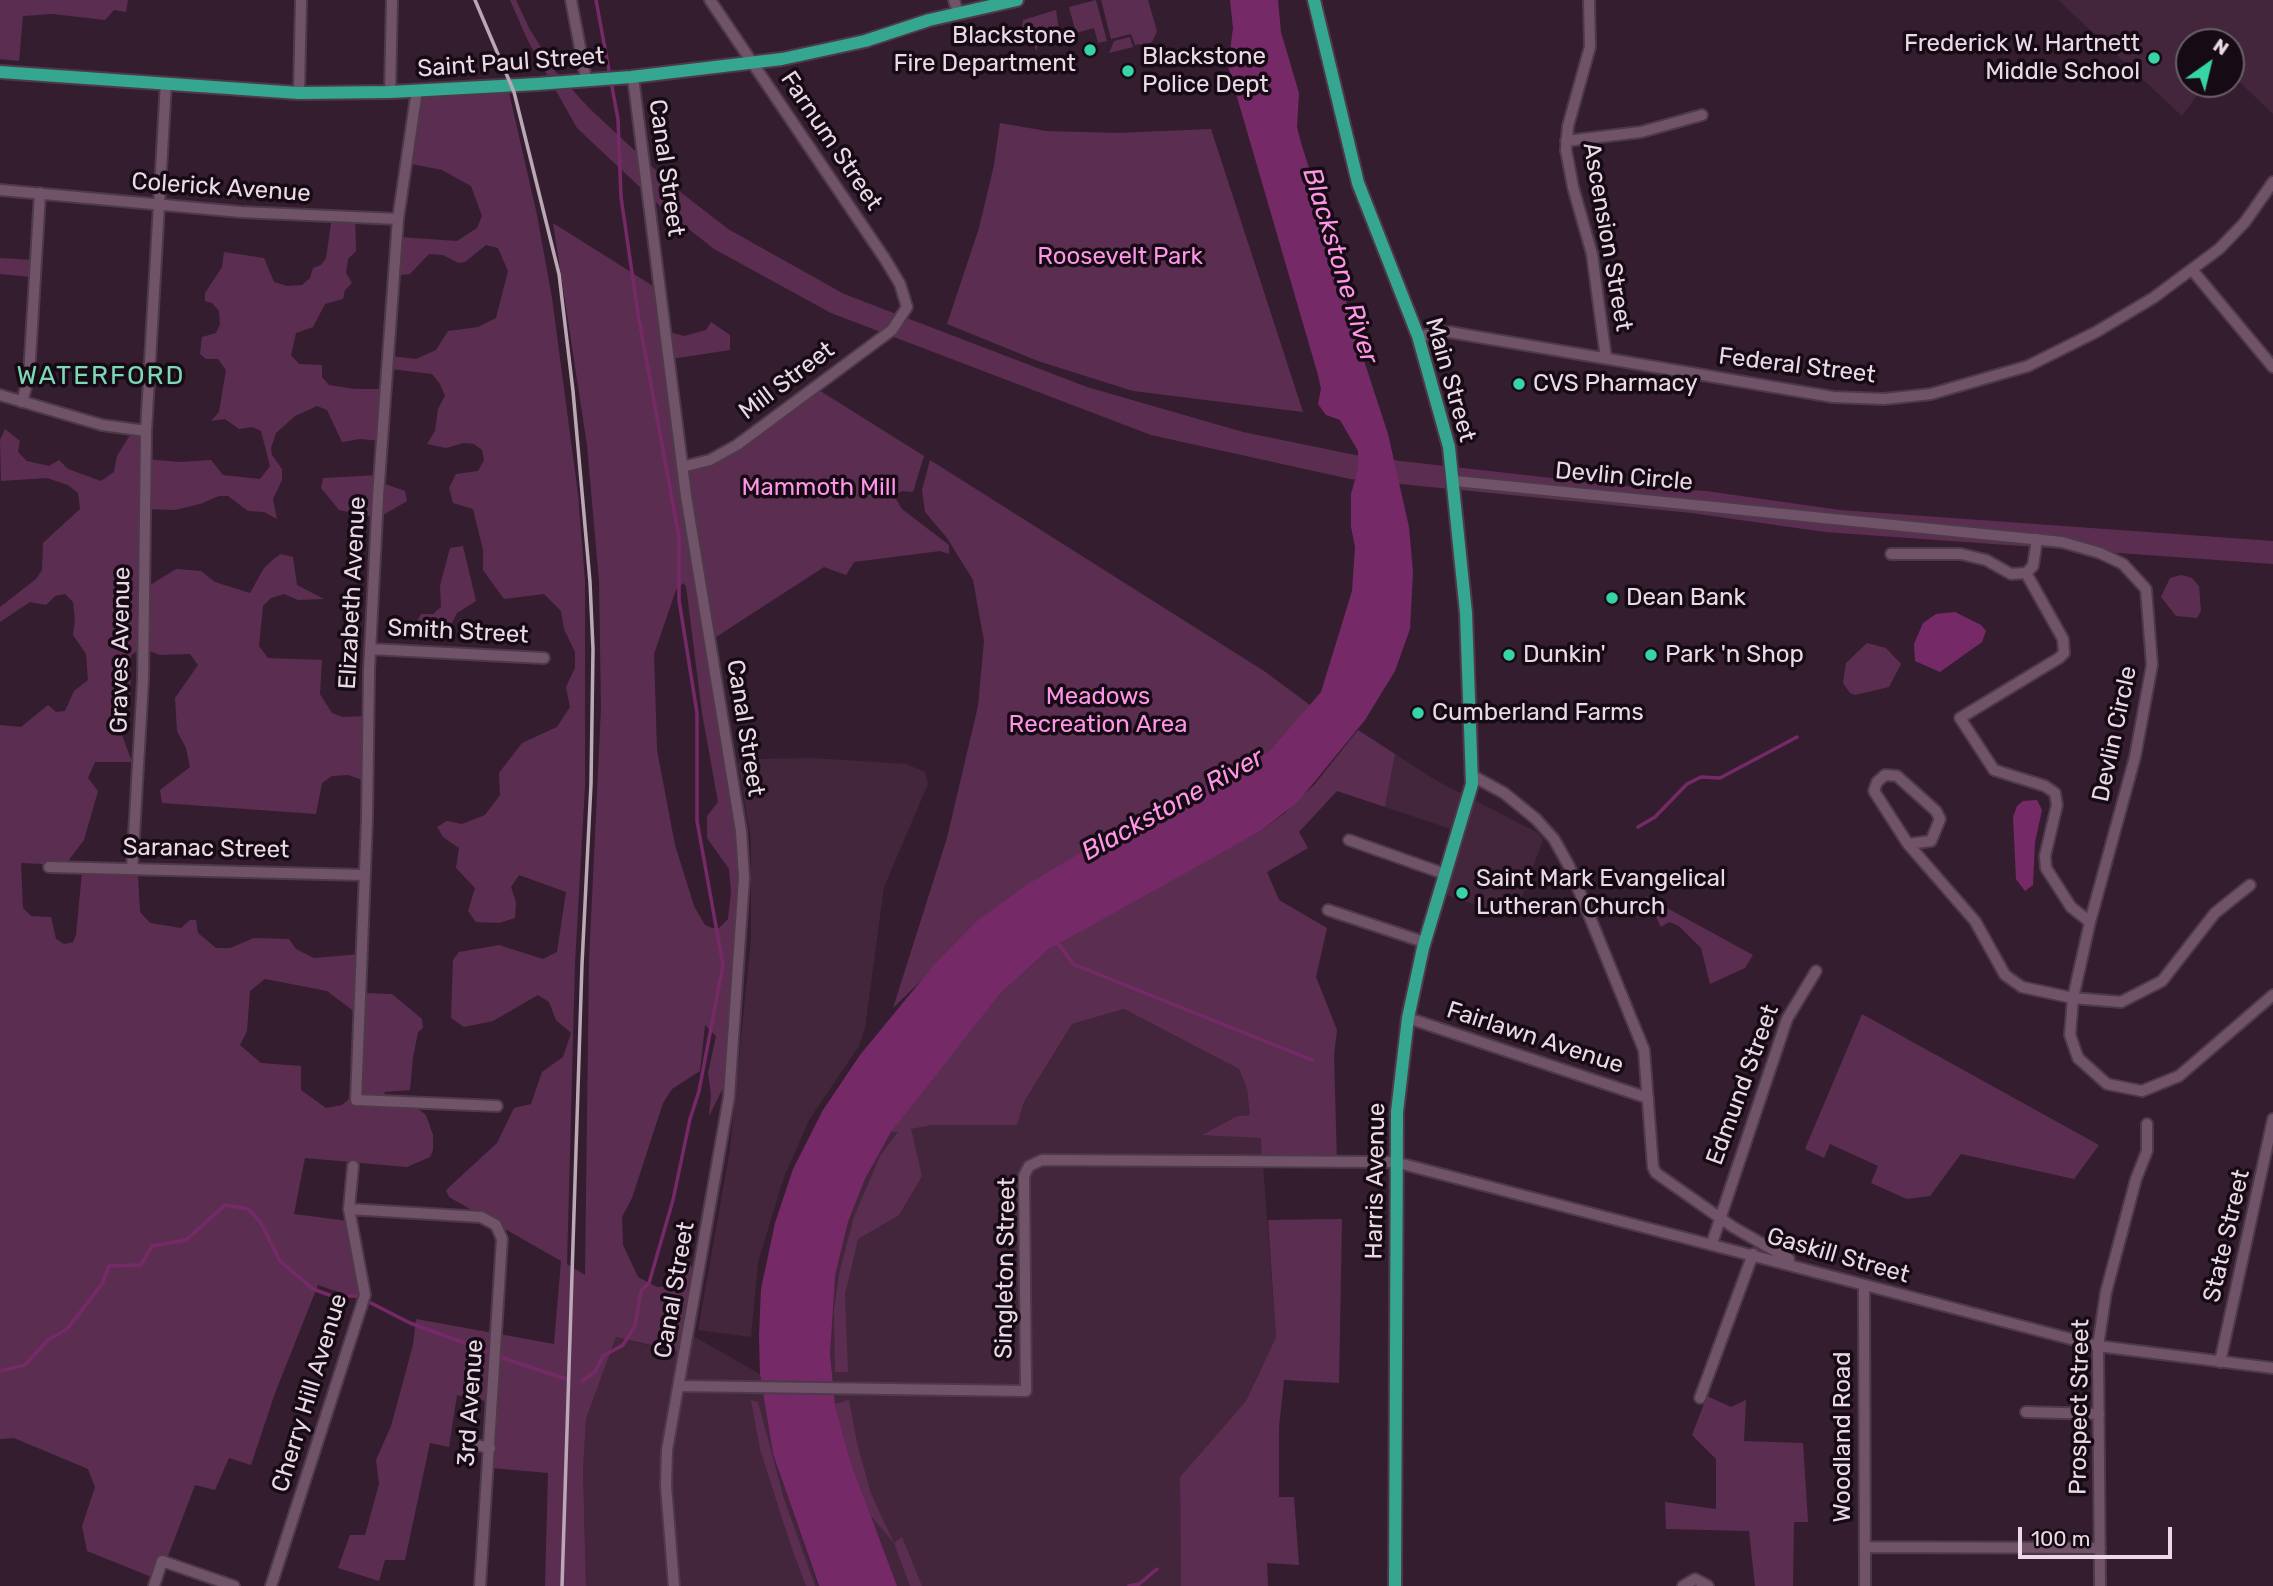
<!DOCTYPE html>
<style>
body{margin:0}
#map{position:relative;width:2273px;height:1586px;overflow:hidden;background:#351d30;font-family:Rubik,sans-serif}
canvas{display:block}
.north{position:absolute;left:2175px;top:28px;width:70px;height:70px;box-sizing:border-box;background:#160b14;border:2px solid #6b5e68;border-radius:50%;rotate:34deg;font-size:19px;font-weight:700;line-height:28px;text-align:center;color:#ebdae6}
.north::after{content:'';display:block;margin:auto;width:24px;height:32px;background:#37d4a6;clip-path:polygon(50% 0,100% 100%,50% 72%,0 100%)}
.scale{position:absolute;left:2018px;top:1527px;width:154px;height:32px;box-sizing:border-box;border:4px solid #ebdae6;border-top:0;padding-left:9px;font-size:21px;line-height:24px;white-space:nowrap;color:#ebdae6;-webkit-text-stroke:5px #160b14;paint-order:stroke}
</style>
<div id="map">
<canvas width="2273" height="1586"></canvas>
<div class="north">N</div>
<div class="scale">100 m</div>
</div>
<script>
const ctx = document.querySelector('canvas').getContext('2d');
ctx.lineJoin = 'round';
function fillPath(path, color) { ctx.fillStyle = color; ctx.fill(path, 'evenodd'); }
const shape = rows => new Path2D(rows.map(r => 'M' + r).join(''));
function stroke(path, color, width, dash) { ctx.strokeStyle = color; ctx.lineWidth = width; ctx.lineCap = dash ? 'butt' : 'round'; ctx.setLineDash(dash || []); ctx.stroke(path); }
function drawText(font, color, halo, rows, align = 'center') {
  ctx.font = font + ' Rubik,sans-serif'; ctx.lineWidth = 7; ctx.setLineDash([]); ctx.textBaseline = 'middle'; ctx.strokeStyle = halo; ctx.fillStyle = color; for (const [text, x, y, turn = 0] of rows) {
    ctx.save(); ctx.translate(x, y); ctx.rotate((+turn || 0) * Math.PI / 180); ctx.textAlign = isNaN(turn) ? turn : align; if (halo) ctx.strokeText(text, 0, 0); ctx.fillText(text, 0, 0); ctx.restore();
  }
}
const built = shape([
 [2058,0,2273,0,2273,114,2231,74,2231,42,2189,42,2189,84,2205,84,2182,116],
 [1395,754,1437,781,1538,833,1543,840,1514,918,1438,892,1457,831,1385,807],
 [812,758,906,764,925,772,928,784,884,887,865,1028,859,1046,809,1120,783,1180,758,1262,751,1337,698,1330,730,1149,751,939,751,840,738,763,756,759],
 [1124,1009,1239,1069,1247,1089,1250,1115,1237,1116,1204,1134,1261,1138,1276,1337,1246,1401,1180,1477,1181,1586,897,1586,850,1460,835,1404,830,1354,831,1311,835,1276,848,1222,865,1179,891,1132,932,1125,1017,1125,1024,1102,1072,1024],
 [686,1332,760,1374,773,1454,818,1586,586,1586,583,1470,586,1419,616,1337,660,1348]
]);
const green = shape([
 [0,0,128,0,126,12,114,10,105,20,53,14,23,16,19,61,0,59],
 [510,0,516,0,529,28,556,72,590,109,674,187,728,229,844,294,1087,387,1243,432,1365,457,1623,486,1706,491,1840,510,2273,541,2273,564,1825,532,1691,513,1350,479,1151,435,831,313,714,249,661,207,577,128,528,41],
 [1096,0,1107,41,1098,43,1094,28,1076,33,1069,7],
 [1101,0,1148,0,1157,31,1152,42,1143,47,1140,44,1135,45,1131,34,1111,39],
 [1056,10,1060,37,1037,43,1037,51,1022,25,1023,20],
 [1130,37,1133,47,1109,53,1114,41],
 [507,84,537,215,552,298,578,494,585,582,585,786,575,963,567,1264,585,1275,589,962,601,708,599,581,587,445,553,223,661,291,666,331,684,336,706,330,711,322,730,335,730,350,671,359,682,463,700,464,814,387,924,456,913,492,902,491,894,496,902,509,949,545,949,554,940,551,854,562,846,575,824,567,716,637,712,617,704,619,742,844,725,1084,709,1116,711,1095,708,1073,716,1036,705,1025,700,1071,672,1089,663,1103,632,1198,622,1217,623,1245,638,1277,657,1287,669,1287,678,1276,684,1248,695,1277,682,1352,616,1337,586,1419,583,1470,586,1586,545,1586,548,1473,491,1468,494,1403,457,1395,449,1447,430,1443,405,1560,385,1560,379,1581,338,1568,350,1535,365,1535,379,1484,376,1460,391,1426,413,1345,416,1319,554,1344,561,1261,449,1197,446,1190,497,1143,514,1108,531,1104,542,1072,563,1057,571,1033,556,1020,549,1002,538,995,493,1021,464,1027,451,1018,453,960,459,952,499,945,543,959,557,952,566,892,519,875,511,887,516,902,515,918,499,923,476,922,468,911,475,888,456,868,459,848,443,837,437,827,447,821,462,824,485,815,500,795,499,773,522,743,557,727,570,707,566,687,575,668,575,652,564,629,561,611,544,594,504,599,483,570,483,550,473,509,453,503,449,488,456,474,478,471,484,460,482,450,474,444,464,443,446,448,427,444,435,431,438,409,445,396,440,384,432,374,391,369,390,356,416,359,436,350,448,331,478,327,496,318,508,271,498,248,486,245,465,262,458,263,443,255,429,254,410,274,395,276,399,237,457,241,477,228,482,216,471,186,442,170,407,163,413,96],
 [683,583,686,586,702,713,718,802,707,816,707,838,729,869,731,892,728,919,719,928,712,928,705,925,694,906,675,845,657,750,654,654,676,590],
 [1000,123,1046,131,1118,133,1211,129,1303,412,1133,391,1038,361,947,324,979,228,994,165],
 [332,217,355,217,356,251,348,259,346,273,352,283,345,290,343,299,325,304,313,327,296,333,291,355,299,364,322,365,322,377,329,385,355,389,385,389,382,441,360,439,342,442,327,410,317,406,295,416,276,433,271,448,272,455,282,469,282,480,273,499,277,519,264,512,248,511,228,496,219,496,200,504,175,510,145,509,144,589,176,569,201,571,215,582,250,593,264,568,275,558,281,554,293,557,297,585,324,599,298,600,284,594,271,598,263,606,259,646,268,658,322,660,320,694,332,713,343,717,368,716,368,782,348,775,332,776,322,783,316,814,162,803,160,790,190,767,186,748,177,731,175,698,198,665,190,654,160,655,142,648,131,655,130,704,119,727,132,762,95,762,88,778,98,791,84,840,65,865,21,863,23,908,31,916,51,917,56,939,64,944,73,942,76,935,82,872,138,874,140,912,150,923,181,928,190,920,196,920,198,933,216,948,230,948,254,938,289,939,296,949,314,958,361,954,363,993,392,994,422,1019,423,1028,418,1032,413,1057,410,1090,384,1092,386,1096,414,1106,426,1115,433,1135,433,1150,430,1157,407,1167,305,1158,294,1214,348,1221,362,1300,318,1285,275,1393,251,1465,229,1458,215,1490,195,1485,159,1580,87,1551,82,1526,95,1487,88,1469,14,1438,0,1439,0,725,21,727,48,705,56,712,65,711,74,691,88,680,86,654,73,635,75,620,73,602,65,594,55,596,46,605,30,602,0,622,0,607,36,579,42,570,43,543,80,509,78,493,68,485,47,478,1,481,0,440,5,429,20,441,18,452,27,461,49,466,59,460,68,469,101,481,114,472,117,456,130,435,134,434,146,438,146,459,180,462,211,460,223,475,260,479,270,466,261,431,252,427,239,429,225,419,211,421,219,412,226,370,218,359,206,359,200,354,202,337,216,333,220,324,219,311,212,303,205,301,205,293,222,267,224,252,264,258,274,282,287,286,302,285,310,278,313,268,321,265,326,258],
 [265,979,327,991,360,1016,356,1093,342,1105,326,1108,301,1090,301,1066,261,1063,240,1045,247,1031,250,991],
 [0,258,35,260,32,277,0,274],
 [930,460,1264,671,1310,705,1284,739,1260,761,929,973,893,1008,947,838,978,706,984,641,973,580,947,538,925,512,922,490],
 [379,475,382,483,405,491,407,501,378,518,339,510,321,488,323,478],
 [463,546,476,601,457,613,447,632,420,637,416,623,421,614,433,614,441,607,440,586,450,548],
 [2181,575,2192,578,2199,586,2201,611,2197,618,2176,616,2161,597,2170,578],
 [1867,643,1886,648,1901,664,1889,687,1855,695,1850,693,1843,683,1846,663],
 [1358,730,1395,754,1385,807,1337,791,1299,832,1308,848,1267,872,1279,900,1327,928,1316,977,1337,1030,1334,1055,1337,1163,1262,1164,1261,1138,1202,1135,1237,1116,1250,1115,1247,1089,1239,1069,1124,1009,1072,1024,1024,1102,1017,1125,932,1125,911,1129,922,1176,899,1215,858,1239,845,1294,848,1372,835,1372,834,1309,840,1270,854,1217,880,1156,898,1132,891,1132,912,1103,999,995,1049,949,1070,935,1259,832,1285,813,1314,785],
 [1645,896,1753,955,1745,968,1710,984,1701,948,1679,926,1669,922,1661,927],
 [1862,1014,2099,1145,2074,1179,1961,1154,1930,1196,1907,1199,1871,1183,1878,1166,1830,1144,1824,1158,1805,1149],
 [1342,1219,1339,1383,1284,1380,1279,1427,1279,1497,1294,1497,1299,1565,1267,1563,1268,1586,1181,1586,1180,1477,1246,1401,1276,1337,1268,1220],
 [1707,1396,1731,1407,1746,1400,1744,1441,1803,1443,1808,1522,1794,1522,1793,1586,1755,1586,1749,1531,1666,1529,1665,1502,1716,1509,1716,1459,1692,1435],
 [751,1400,758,1402,784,1499,815,1586,806,1586,790,1543,760,1449],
 [849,1400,857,1443,871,1494,894,1543,902,1537,922,1586,910,1586,894,1543,871,1516,850,1460,835,1404]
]);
const water = shape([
 [1230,0,1278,0,1281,32,1299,93,1297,127,1301,143,1322,208,1353,327,1388,434,1409,527,1413,572,1410,629,1395,671,1365,720,1298,802,1259,832,1049,949,999,995,891,1132,865,1179,848,1222,835,1276,830,1354,835,1404,850,1460,897,1586,819,1586,773,1454,760,1374,759,1336,761,1289,775,1223,793,1169,823,1110,860,1055,934,965,977,921,1028,884,1077,855,1270,751,1321,692,1352,591,1355,547,1351,527,1351,494,1358,469,1358,451,1340,420,1326,415,1318,404,1321,389,1318,375,1228,66,1233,28],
 [1955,612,1981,625,1986,631,1982,642,1940,672,1915,661,1914,644,1923,623,1936,614],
 [2037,800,2042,810,2035,842,2033,885,2025,891,2016,879,2013,817,2017,806,2023,801]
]);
const stream = shape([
 [1638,827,1655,817,1687,784,1701,777,1720,778,1797,737],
 [1057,942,1073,964,1312,1060],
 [371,1303,410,1323,487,1351],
 [503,1358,566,1379],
 [0,1371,25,1365,48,1340,67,1329,102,1284,109,1266,141,1265,152,1246,186,1240,225,1205,248,1209,261,1223,280,1261,313,1289,332,1296,357,1296],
 [582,1381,595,1372,603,1356,623,1345,635,1326,641,1291,649,1283,673,1200,690,1119,699,1091,723,965,697,821,697,713,679,600,679,537,638,314,621,197,618,119,596,0],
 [1129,1586,1139,1584,1157,1569]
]);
const minor = shape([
 [571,0,586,79],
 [954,0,958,13],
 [1589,0,1590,47,1568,126,1566,150,1573,187,1592,254,1606,358],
 [633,77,686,496,741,831,744,878,729,1097,667,1450,666,1486,674,1586],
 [417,90,398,219,378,496,369,671,367,819,356,1100,497,1106],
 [390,92,392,0],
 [299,93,301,0],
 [1566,141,1641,132,1702,115],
 [0,190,241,212,398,219],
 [2193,271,2273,367],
 [1418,336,1449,332,1833,397,1884,399,1931,394,2028,366,2096,332,2153,298,2219,249,2245,222,2273,182],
 [0,395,102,425,146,431],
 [22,402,29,376,40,193],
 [682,467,710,460,737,445,892,330,907,307,900,284,885,259,710,0],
 [1455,481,2062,542,2100,553,2123,564,2146,589,2152,665,2135,757,2090,922,2073,998,2070,1035,2078,1058,2107,1084,2142,1091,2179,1076,2273,995],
 [1891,554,1961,554,1986,560,2011,574,2026,573,2063,639,2064,653,2059,658,1960,718,1994,770,2045,786,2055,793,2057,805,2045,856,2046,868,2071,907,2090,922],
 [2026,573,2033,566,2037,539],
 [370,649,544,658],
 [1473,776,1504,793,1536,819,1554,839,1569,866,1644,1050,1653,1167,1656,1173,1733,1227,1789,1259],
 [1349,840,1445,874],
 [1908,844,1874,791,1877,782,1885,775,1897,776,1936,811,1940,819,1931,841,1908,844,1975,921,2005,975,2022,987,2073,998,2121,1002,2162,981,2215,913,2250,885],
 [49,867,363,875],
 [132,869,143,680,146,431,166,83],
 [1328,910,1424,942],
 [1408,1018,1648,1098],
 [349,1209,481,1217,496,1225,502,1239,480,1586],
 [1712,1243,1787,1019,1816,971],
 [1864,1287,1865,1586],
 [2220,1362,2273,1119],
 [679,1386,1026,1391,1024,1176,1029,1166,1042,1160,1395,1162,2098,1346,2273,1368],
 [1700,1398,1753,1254],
 [2026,1412,2099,1414],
 [471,1444,490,1448],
 [1865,1547,2100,1548],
 [154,1586,162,1561,234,1586],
 [271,1586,365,1295,349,1209,353,1166],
 [1683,1586,1695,1579,1708,1586],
 [2100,1586,2098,1346,2106,1292,2136,1179,2147,1151,2147,1124]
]);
const major = shape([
 [1314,0,1358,183,1418,336,1449,447,1466,613,1472,784,1423,948,1408,1018,1397,1112,1395,1586],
 [0,72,299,93,390,92,537,84,631,77,782,59,865,41,929,20,1017,0]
]);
const rail = shape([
 [475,0,514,92,559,274,573,391,590,582,593,649,591,784,582,964,562,1586]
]);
const markers = [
 [1090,50,7,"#37d4a6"],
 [2154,58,7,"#37d4a6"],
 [1128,71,7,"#37d4a6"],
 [1519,384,7,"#37d4a6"],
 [1612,598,7,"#37d4a6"],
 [1509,655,7,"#37d4a6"],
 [1651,655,7,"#37d4a6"],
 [1418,713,7,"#37d4a6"],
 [1462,893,7,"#37d4a6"]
];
const poiNames = [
 ["Blackstone",1076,36,"right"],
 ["Fire Department",1076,64,"right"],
 ["Frederick W. Hartnett",2140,44,"right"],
 ["Middle School",2140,72,"right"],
 ["Blackstone",1142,57],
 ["Police Dept",1142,85],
 ["CVS Pharmacy",1533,384],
 ["Dean Bank",1626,598],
 ["Dunkin'",1523,655],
 ["Park 'n Shop",1665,655],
 ["Cumberland Farms",1432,713],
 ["Saint Mark Evangelical",1476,879],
 ["Lutheran Church",1476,907]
];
const streetNames = [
 ["Saint Paul Street",511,63,-4],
 ["Farnum Street",831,141,56],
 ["Canal Street",666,168,82],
 ["Colerick Avenue",221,188,4],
 ["Ascension Street",1607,237,80],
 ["Federal Street",1797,366,7],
 ["Main Street",1450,380,74],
 ["Mill Street",787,381,-37],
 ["Devlin Circle",1624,477,5],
 ["Elizabeth Avenue",353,593,-87],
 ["Smith Street",458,632,3],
 ["Graves Avenue",121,650,-89],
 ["Canal Street",745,728,81],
 ["Devlin Circle",2115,734,-78],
 ["Saranac Street",206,849,1],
 ["Fairlawn Avenue",1535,1038,18],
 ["Edmund Street",1743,1085,-70],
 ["Harris Avenue",1376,1181,-89],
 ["State Street",2227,1236,-77],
 ["Gaskill Street",1838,1256,16],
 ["Singleton Street",1006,1268,-89],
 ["Canal Street",675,1290,-80],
 ["Cherry Hill Avenue",310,1393,-73],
 ["3rd Avenue",471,1403,-86],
 ["Prospect Street",2080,1407,-89],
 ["Woodland Road",1843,1437,-90]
];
const parkNames = [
 ["Roosevelt Park",1120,257],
 ["Mammoth Mill",819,488],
 ["Meadows",1098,697],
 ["Recreation Area",1098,725]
];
const waterNames = [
 ["Blackstone River",1340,266,73],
 ["Blackstone River",1173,805,-29]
];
const neighbourhoodNames = [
 ["WATERFORD",101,376]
];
fillPath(built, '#43263c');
fillPath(green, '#5b2e51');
fillPath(water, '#752a67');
stroke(stream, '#752a67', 3.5);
stroke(minor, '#4e3949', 14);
stroke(major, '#4e3949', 16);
stroke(minor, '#705368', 10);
stroke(major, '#35a690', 12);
stroke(rail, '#bba8b6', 3.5);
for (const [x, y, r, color] of markers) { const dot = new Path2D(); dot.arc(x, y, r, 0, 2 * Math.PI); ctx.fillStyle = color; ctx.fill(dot); stroke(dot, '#160b14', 2.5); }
drawText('24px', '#ebdae6', '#160b14', poiNames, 'left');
drawText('24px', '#ebdae6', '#160b14', streetNames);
drawText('24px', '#fe95e6', '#160b14', parkNames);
drawText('italic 26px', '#ff95e6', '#160b14', waterNames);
ctx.letterSpacing = '2px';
drawText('26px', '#7dd8b7', '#160b14', neighbourhoodNames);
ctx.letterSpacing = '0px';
</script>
